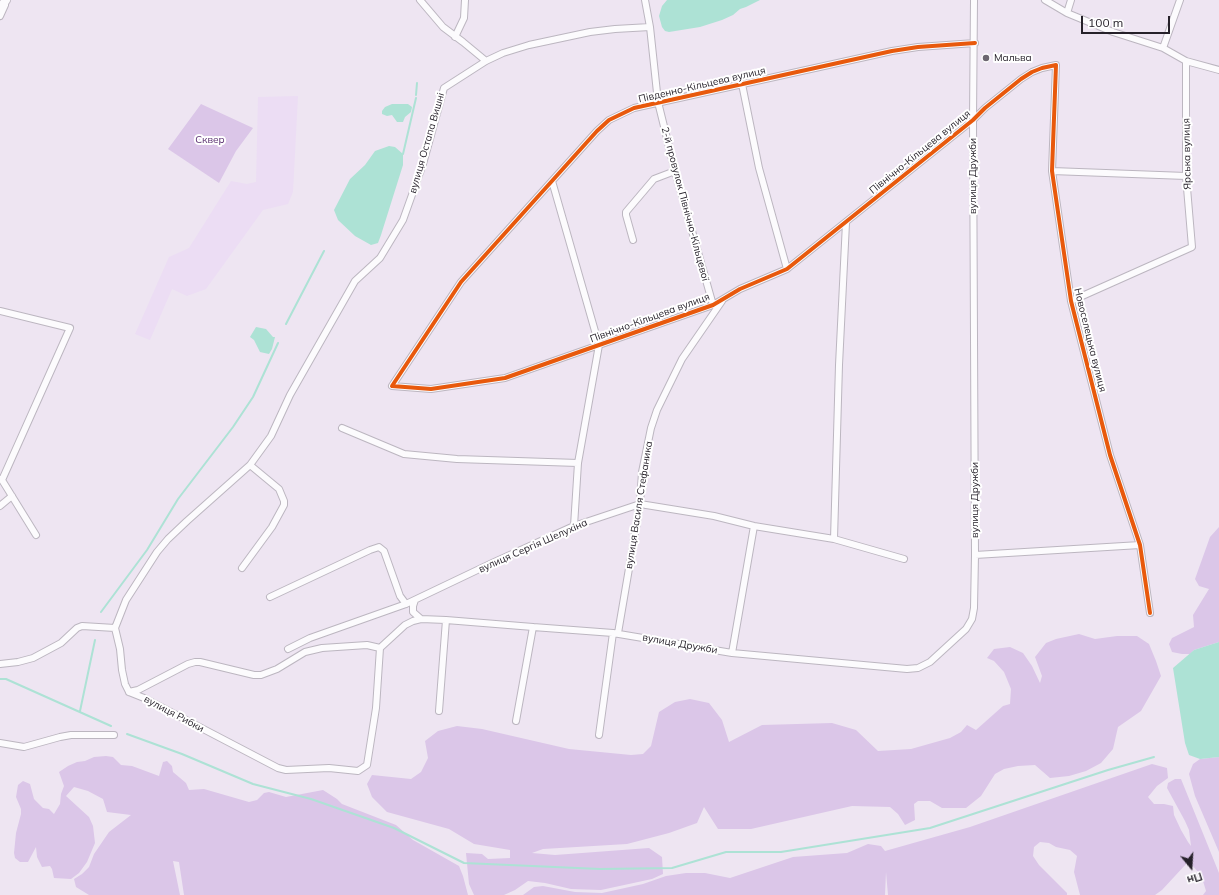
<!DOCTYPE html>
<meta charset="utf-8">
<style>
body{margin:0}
#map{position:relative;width:1219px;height:895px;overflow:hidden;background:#eee5f2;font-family:Mulish,sans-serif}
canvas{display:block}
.north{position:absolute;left:1171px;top:847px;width:40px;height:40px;-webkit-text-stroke:3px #fff;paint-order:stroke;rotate:162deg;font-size:11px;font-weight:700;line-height:16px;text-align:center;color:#26212a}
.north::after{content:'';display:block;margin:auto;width:14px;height:18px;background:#26212a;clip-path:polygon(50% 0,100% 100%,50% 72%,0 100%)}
.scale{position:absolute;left:1081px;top:16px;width:89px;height:18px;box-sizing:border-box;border:2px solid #26212a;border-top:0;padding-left:5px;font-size:12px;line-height:14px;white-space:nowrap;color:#26212a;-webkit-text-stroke:3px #fff;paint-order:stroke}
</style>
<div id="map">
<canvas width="1219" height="895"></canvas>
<div class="north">Пн</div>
<div class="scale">100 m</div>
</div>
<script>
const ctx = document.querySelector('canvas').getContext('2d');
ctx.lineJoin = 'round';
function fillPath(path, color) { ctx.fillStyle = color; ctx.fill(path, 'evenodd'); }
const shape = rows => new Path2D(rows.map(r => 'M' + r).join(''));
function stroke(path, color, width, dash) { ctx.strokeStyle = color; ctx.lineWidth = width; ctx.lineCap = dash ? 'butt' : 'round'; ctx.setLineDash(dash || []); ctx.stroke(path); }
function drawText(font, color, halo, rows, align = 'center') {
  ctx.font = font + ' Mulish,sans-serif'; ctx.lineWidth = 4; ctx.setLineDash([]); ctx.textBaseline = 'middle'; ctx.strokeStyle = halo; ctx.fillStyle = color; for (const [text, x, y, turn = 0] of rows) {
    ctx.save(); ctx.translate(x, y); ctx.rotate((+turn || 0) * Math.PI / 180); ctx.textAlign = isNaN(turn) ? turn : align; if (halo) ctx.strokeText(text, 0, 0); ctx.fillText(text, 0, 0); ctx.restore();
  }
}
const built = shape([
 [298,96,293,192,288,204,263,210,206,289,187,296,172,289,150,340,135,334,169,257,189,248,231,181,247,184,256,182,258,97]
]);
const green = shape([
 [201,104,253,128,236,151,219,183,168,149],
 [1219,527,1219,642,1194,650,1190,654,1182,654,1172,652,1169,644,1172,638,1194,627,1193,615,1209,589,1199,586,1195,579,1210,537],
 [1079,634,1095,639,1117,636,1137,636,1149,644,1156,661,1161,676,1141,711,1118,727,1113,749,1101,763,1086,771,1069,776,1050,778,1035,765,1018,766,1004,769,995,774,981,796,966,808,942,808,930,801,918,801,914,804,915,820,905,825,898,814,890,807,852,806,751,829,718,829,704,807,697,823,669,833,627,844,543,849,532,853,555,855,649,848,662,857,663,874,652,879,601,890,571,889,545,883,528,881,515,890,504,895,474,895,469,884,466,853,482,854,488,859,510,858,510,850,474,844,449,829,387,812,372,797,367,784,372,775,411,779,421,772,428,758,425,741,438,731,457,726,482,729,569,749,631,755,643,754,651,746,659,712,675,702,690,699,709,703,722,720,729,742,762,725,832,723,856,730,878,751,911,749,950,738,961,732,967,725,976,730,1003,706,1010,704,1011,689,1004,672,994,661,987,658,994,649,1010,647,1023,653,1032,666,1040,683,1042,676,1035,657,1046,643,1056,639],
 [106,756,113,757,121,765,132,766,159,776,163,762,167,761,172,766,173,772,186,783,189,790,204,789,249,802,257,800,264,793,269,792,286,797,323,790,337,799,342,804,396,825,413,840,459,866,463,876,468,895,184,895,179,862,173,861,180,895,89,895,76,887,74,879,82,874,89,867,94,854,109,832,131,815,107,812,103,799,88,791,74,787,66,796,89,817,93,826,95,843,87,862,79,873,71,879,54,878,52,869,50,866,42,867,37,857,36,847,28,862,20,862,15,858,14,853,16,833,21,814,21,809,16,797,18,785,23,781,30,784,34,799,43,808,49,809,54,814,60,804,61,794,64,786,59,772,68,766,77,762,85,761,94,757],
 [1219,757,1219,852,1195,796,1189,774,1193,764,1200,759],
 [1152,764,1167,768,1168,778,1157,786,1148,797,1154,804,1164,804,1173,806,1174,815,1181,830,1188,842,1191,846,1189,830,1185,821,1167,788,1168,783,1175,779,1181,779,1219,873,1219,895,1203,895,1206,891,1203,881,1198,872,1192,865,1187,863,1162,890,1155,895,1080,895,1074,872,1077,856,1070,850,1056,847,1049,843,1040,842,1034,847,1033,856,1039,865,1067,893,1067,895,888,895,886,872,885,895,523,895,534,887,543,886,575,892,602,893,643,884,666,876,686,873,705,873,730,878,793,857,847,853,868,844,881,846,885,851,970,827]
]);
const water = shape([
 [667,0,760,0,746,7,740,9,733,15,722,20,700,27,669,32,665,31,662,27,659,16,662,6],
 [392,104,408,104,412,107,411,112,405,117,403,122,397,122,392,115,387,116,382,114,382,111,385,107],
 [389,146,395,147,403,154,403,165,381,235,378,243,371,245,355,236,338,220,334,210,350,179,365,165,375,151],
 [256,327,266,329,273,337,275,337,272,349,269,354,260,352,254,340,250,337],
 [1219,642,1219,757,1200,759,1189,755,1185,743,1173,668,1194,650]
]);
const stream = shape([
 [416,95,417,83],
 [403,154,416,98],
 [286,324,324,251],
 [101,612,147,550,178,499,233,427,253,397,278,343],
 [0,679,6,679,111,726],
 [80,711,95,640],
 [127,734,182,754,253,784,311,799,394,828,464,863,600,869,672,868,726,852,781,852,930,828,1108,770,1154,757]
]);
const minor = shape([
 [420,0,443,27,463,42,486,61],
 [645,0,650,27,658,102,675,171,713,305],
 [1045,0,1067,13,1113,32,1163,48,1186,61,1219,70],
 [1067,13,1071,0],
 [0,16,5,5],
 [455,37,464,18,465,0],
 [975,43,918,47,892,51,634,108,609,120,597,131,461,282,392,386,431,389,505,378,713,305,740,289,787,269,973,120,985,108,1021,79,1032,72,1042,68,1056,65,1052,171,1071,301,1110,455,1140,545,1150,613],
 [1163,48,1180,0],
 [742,84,759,168,787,269],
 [1052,171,1186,176],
 [552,181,599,345,578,463,574,526],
 [633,240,626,215,626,212,654,179,675,171],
 [1071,301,1192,247,1186,176,1186,61],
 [0,311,70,328,2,480],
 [342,428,404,454,457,459,578,463],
 [250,465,271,436,290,395,355,281,380,258,403,220,423,164,444,88,486,61,503,53,529,45,590,32,615,29,650,27],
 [0,479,2,480,36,535],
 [0,506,12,496],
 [834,539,839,365,846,223],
 [975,555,1140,545],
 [270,597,370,550,379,547,384,551,400,596,406,604],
 [415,600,413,606,413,612,421,619],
 [446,620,533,627,516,721],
 [533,627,613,633,599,735],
 [613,633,732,653,907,669,918,668,930,662,966,629,972,619,974,608,975,555,973,120,974,0],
 [618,633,640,504,642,472,651,428,657,410,682,359,722,301],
 [288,649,310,638,406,604,492,563,574,526,640,504,714,516,754,526,834,539,904,559],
 [732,653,754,526],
 [0,664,18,662,33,658,61,643,77,628,82,626,115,628],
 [129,692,144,698,278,768,286,770,329,768,358,771,367,765,376,708,380,648,405,625,413,621,421,619,446,620,439,711],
 [129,692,125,684,122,670,120,649,115,628,126,600,157,552,168,539,187,521,250,465,279,489,284,501,284,505,272,527,242,568],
 [129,692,138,690,188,664,195,662,200,662,254,675,261,675,277,669,305,652,322,648,367,645,380,648],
 [0,743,24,747,60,737,71,735,114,735]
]);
const secondary = shape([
 [0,8,6,0]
]);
const cycleway = shape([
 [975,43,918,47,892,51,634,108,609,120,597,131,461,282,392,386,431,389,505,378,713,305,740,289,787,269,973,120,985,108,1021,79,1032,72,1042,68,1056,65,1052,171,1071,301,1110,455,1140,545,1150,613]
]);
const markers = [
 [986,58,4,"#6c6670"]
];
const poiNames = [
 ["Мальва",994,58]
];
const streetNames = [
 ["Південно-Кільцева вулиця",702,85,-13],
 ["вулиця Остапа Вишні",427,143,-74],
 ["Північно-Кільцева вулиця",920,152,-39],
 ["Ярська вулиця",1187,154,-91],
 ["вулиця Дружби",973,176,-90],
 ["2-й провулок Північно-Кільцевої",685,204,75],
 ["Північно-Кільцева вулиця",650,318,-20],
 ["Новоселецька вулиця",1090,340,76],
 ["вулиця Дружби",975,500,-90],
 ["вулиця Василя Стефаника",639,505,-81],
 ["вулиця Сергія Шелухіна",533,546,-24],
 ["вулиця Дружби",680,644,10],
 ["вулиця Рибки",174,714,28]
];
const parkNames = [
 ["Сквер",210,140]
];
fillPath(built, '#ecddf4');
fillPath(green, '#dbc6e8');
fillPath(water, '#ade2d5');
stroke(stream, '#ade2d5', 2);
stroke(minor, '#bcb6c0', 8);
stroke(secondary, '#bcb6c0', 10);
stroke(minor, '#fcfbfd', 6);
stroke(secondary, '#fcfbfd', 8);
stroke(cycleway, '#e8590c', 4);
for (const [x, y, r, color] of markers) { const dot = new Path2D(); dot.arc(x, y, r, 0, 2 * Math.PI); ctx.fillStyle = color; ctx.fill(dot); stroke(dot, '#fff', 1.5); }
drawText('10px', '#26212a', '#fff', poiNames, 'left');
drawText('10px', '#26212a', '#fff', streetNames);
drawText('10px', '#572c6e', '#fff', parkNames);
</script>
